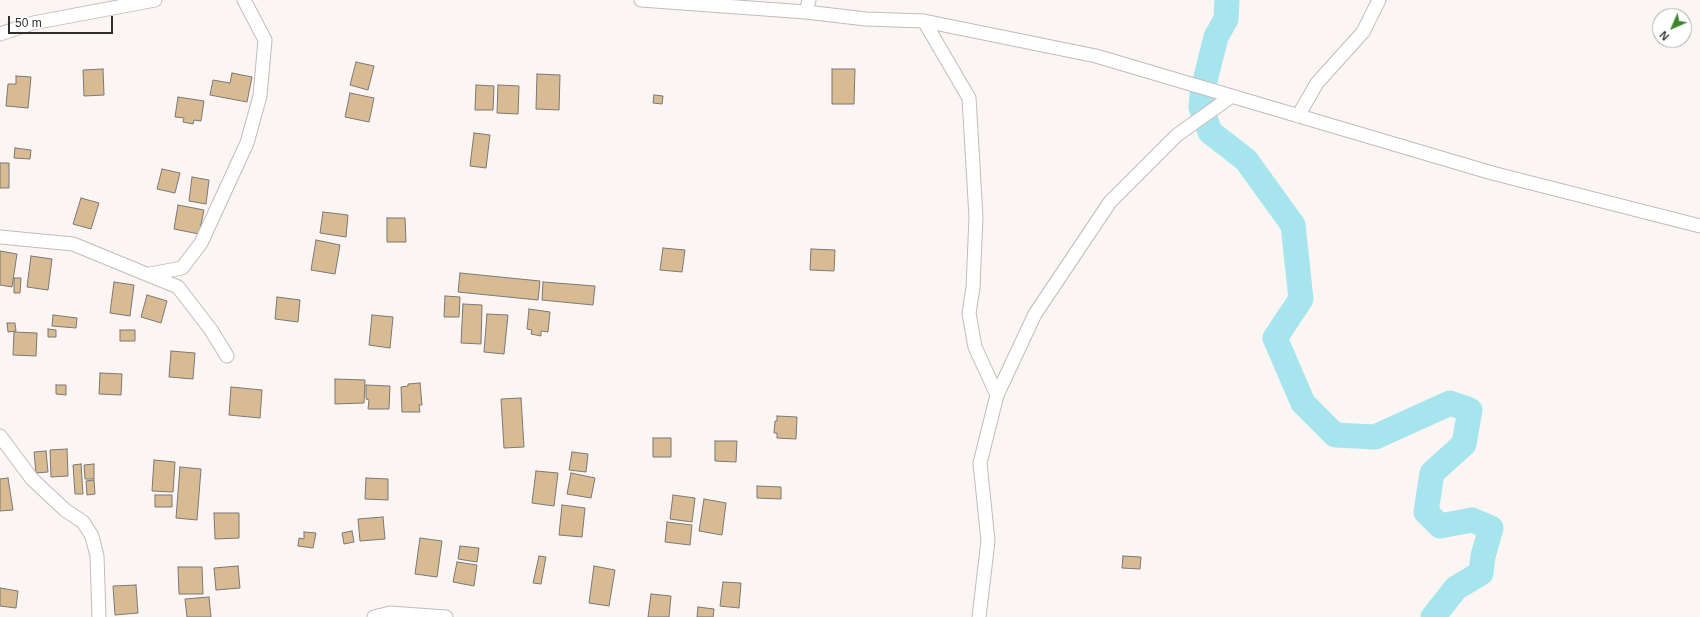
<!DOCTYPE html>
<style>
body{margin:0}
#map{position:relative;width:1700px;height:617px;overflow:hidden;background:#fbf6f3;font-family:Helvetica,sans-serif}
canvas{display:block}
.north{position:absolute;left:1652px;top:8px;width:40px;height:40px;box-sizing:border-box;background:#fff;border:1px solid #acabab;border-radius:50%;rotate:225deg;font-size:11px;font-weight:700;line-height:16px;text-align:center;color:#302e2d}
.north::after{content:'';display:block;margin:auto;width:14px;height:18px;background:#3e852a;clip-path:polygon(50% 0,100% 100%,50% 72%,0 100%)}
.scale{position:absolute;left:8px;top:16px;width:105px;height:18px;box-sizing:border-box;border:2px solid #302e2d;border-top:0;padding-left:5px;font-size:12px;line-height:14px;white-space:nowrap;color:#302e2d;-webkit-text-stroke:3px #fff;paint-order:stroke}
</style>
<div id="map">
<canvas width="1700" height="617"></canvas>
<div class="north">N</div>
<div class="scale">50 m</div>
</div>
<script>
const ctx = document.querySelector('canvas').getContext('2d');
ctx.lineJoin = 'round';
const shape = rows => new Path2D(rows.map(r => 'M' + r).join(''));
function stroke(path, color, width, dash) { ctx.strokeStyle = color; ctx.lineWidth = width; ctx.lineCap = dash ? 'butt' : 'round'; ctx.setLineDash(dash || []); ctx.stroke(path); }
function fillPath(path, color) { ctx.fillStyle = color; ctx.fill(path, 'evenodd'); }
const river = shape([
 [1205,81,1216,37,1226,19,1227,0],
 [1202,95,1201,107,1210,132,1246,160,1293,225,1301,299,1275,338,1303,403,1335,435,1375,437,1450,403,1470,410,1464,444,1432,473,1426,512,1440,526,1472,520,1491,528,1483,556,1481,573,1456,588,1433,617]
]);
const building = shape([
 [356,62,374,66,368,90,350,85,356,62],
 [103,69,104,95,84,96,83,70,103,69],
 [832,69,855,69,854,104,832,104,832,69],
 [232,73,252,77,247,102,210,95,213,80,230,83,232,73],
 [537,74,560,75,559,110,536,109,537,74],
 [16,76,31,77,28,108,6,106,8,84,16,84,16,76],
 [476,85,494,86,493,110,475,110,476,85],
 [498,85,519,86,518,114,497,113,498,85],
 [350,93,374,98,369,122,345,117,350,93],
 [654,95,663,96,662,104,653,103,654,95],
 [178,97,204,101,201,121,194,120,193,124,183,122,184,118,175,117,178,97],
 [474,133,490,135,486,168,470,166,474,133],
 [15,148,31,150,30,159,14,158,15,148],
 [0,163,9,163,9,188,0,188,0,163],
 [162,169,180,173,175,193,157,189,162,169],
 [192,177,209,180,206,204,189,201,192,177],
 [81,198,99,203,91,229,73,224,81,198],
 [178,205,204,210,199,234,174,229,178,205],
 [323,212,348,215,346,237,320,233,323,212],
 [387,218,405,218,406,242,387,242,387,218],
 [316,240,340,245,335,274,311,270,316,240],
 [663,248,685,250,682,272,660,270,663,248],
 [811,249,835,250,834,271,810,270,811,249],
 [0,251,17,254,12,287,0,285,0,251],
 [31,256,52,259,48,290,27,287,31,256],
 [460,273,540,281,538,300,458,292,460,273],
 [14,278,21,278,20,293,14,293,14,278],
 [114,282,134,285,130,316,110,313,114,282],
 [543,282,595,286,593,305,542,300,543,282],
 [147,295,167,301,161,323,141,317,147,295],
 [445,296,460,297,459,317,444,317,445,296],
 [277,297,300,300,298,322,275,319,277,297],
 [463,304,482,305,481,344,461,343,463,304],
 [529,309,550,312,548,332,541,331,541,336,531,334,532,330,527,329,529,309],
 [487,314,508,315,504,354,484,352,487,314],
 [53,315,77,318,76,328,52,326,53,315],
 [372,315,393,317,390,348,369,345,372,315],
 [7,323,15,323,16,331,8,332,7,323],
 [48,329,56,330,56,337,48,337,48,329],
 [120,330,135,330,135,341,120,341,120,330],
 [14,332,37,333,36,356,13,355,14,332],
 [171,351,195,353,193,379,169,377,171,351],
 [100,373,122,374,121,395,99,394,100,373],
 [335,379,365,380,364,403,335,404,335,379],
 [420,383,422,405,419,405,420,412,402,412,401,387,408,386,408,384,420,383],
 [56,385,66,385,66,395,56,394,56,385],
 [366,385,390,386,389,409,368,409,369,400,366,399,366,385],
 [231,387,262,390,260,418,229,415,231,387],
 [521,398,524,447,504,448,501,399,521,398],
 [777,416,797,417,796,439,777,438,777,433,774,433,775,421,777,421,777,416],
 [653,438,671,438,671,457,653,457,653,438],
 [715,441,737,441,736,462,715,461,715,441],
 [67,449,68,476,51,477,50,450,67,449],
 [46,451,48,472,36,473,34,452,46,451],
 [572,452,588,454,586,472,569,470,572,452],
 [154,460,175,462,173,492,152,491,154,460],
 [81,464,83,494,75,494,73,465,81,464],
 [94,464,94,479,85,479,84,465,94,464],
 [180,467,201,469,197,520,176,518,180,467],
 [536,471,558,473,554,506,532,503,536,471],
 [571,473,595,478,591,498,567,494,571,473],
 [8,478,13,510,0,511,0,479,8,478],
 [366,478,388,479,388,500,365,499,366,478],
 [94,480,95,494,87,495,86,481,94,480],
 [757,486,781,487,781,499,757,498,757,486],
 [155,495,172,495,172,507,155,507,155,495],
 [673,495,695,498,692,522,670,519,673,495],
 [704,499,726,503,722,535,699,531,704,499],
 [562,505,585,508,582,537,559,535,562,505],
 [214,513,239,513,239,538,215,539,214,513],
 [383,517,385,539,360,541,358,519,383,517],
 [667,522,692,525,690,545,665,542,667,522],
 [352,531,354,542,344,544,342,533,352,531],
 [304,532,316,533,313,548,298,546,299,538,304,539,304,532],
 [420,538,442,541,437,577,415,574,420,538],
 [460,546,479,548,477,562,458,559,460,546],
 [539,556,546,557,541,584,533,583,539,556],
 [1123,556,1141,557,1140,569,1122,568,1123,556],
 [457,562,477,565,474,586,453,582,457,562],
 [238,566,240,588,216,590,214,568,238,566],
 [594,566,615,570,609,606,589,603,594,566],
 [178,567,202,567,203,594,179,594,178,567],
 [723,582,741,583,739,608,720,606,723,582],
 [136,585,138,613,115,615,113,586,136,585],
 [0,588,18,591,16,608,0,606,0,588],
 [651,594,671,596,669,617,648,617,651,594],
 [209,597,211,617,187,617,185,599,209,597],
 [698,607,714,609,713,617,697,617,698,607]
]);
const street = shape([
 [641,0,806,12,866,19,924,21,1096,56,1492,173,1700,226],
 [806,12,809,0],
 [924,21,969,98,976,217,973,288,969,313,975,347,997,395,980,463,988,541,979,617],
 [0,34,33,23,155,0],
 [1298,116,1317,83,1363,32,1379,0],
 [0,237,73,244,178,287,211,330,227,356],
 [150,274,182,268,201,243,247,143,260,96,265,40,244,0],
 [997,395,1035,314,1110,202,1177,135,1232,96],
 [0,436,32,479,65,510,83,522,92,536,97,556,99,617],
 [374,617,390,613,446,617]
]);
stroke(river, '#a6e5ed', 25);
fillPath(building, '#d9bb93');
stroke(building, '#7b7874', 1);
stroke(street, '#c1bcba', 15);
stroke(street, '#fff', 13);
</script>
